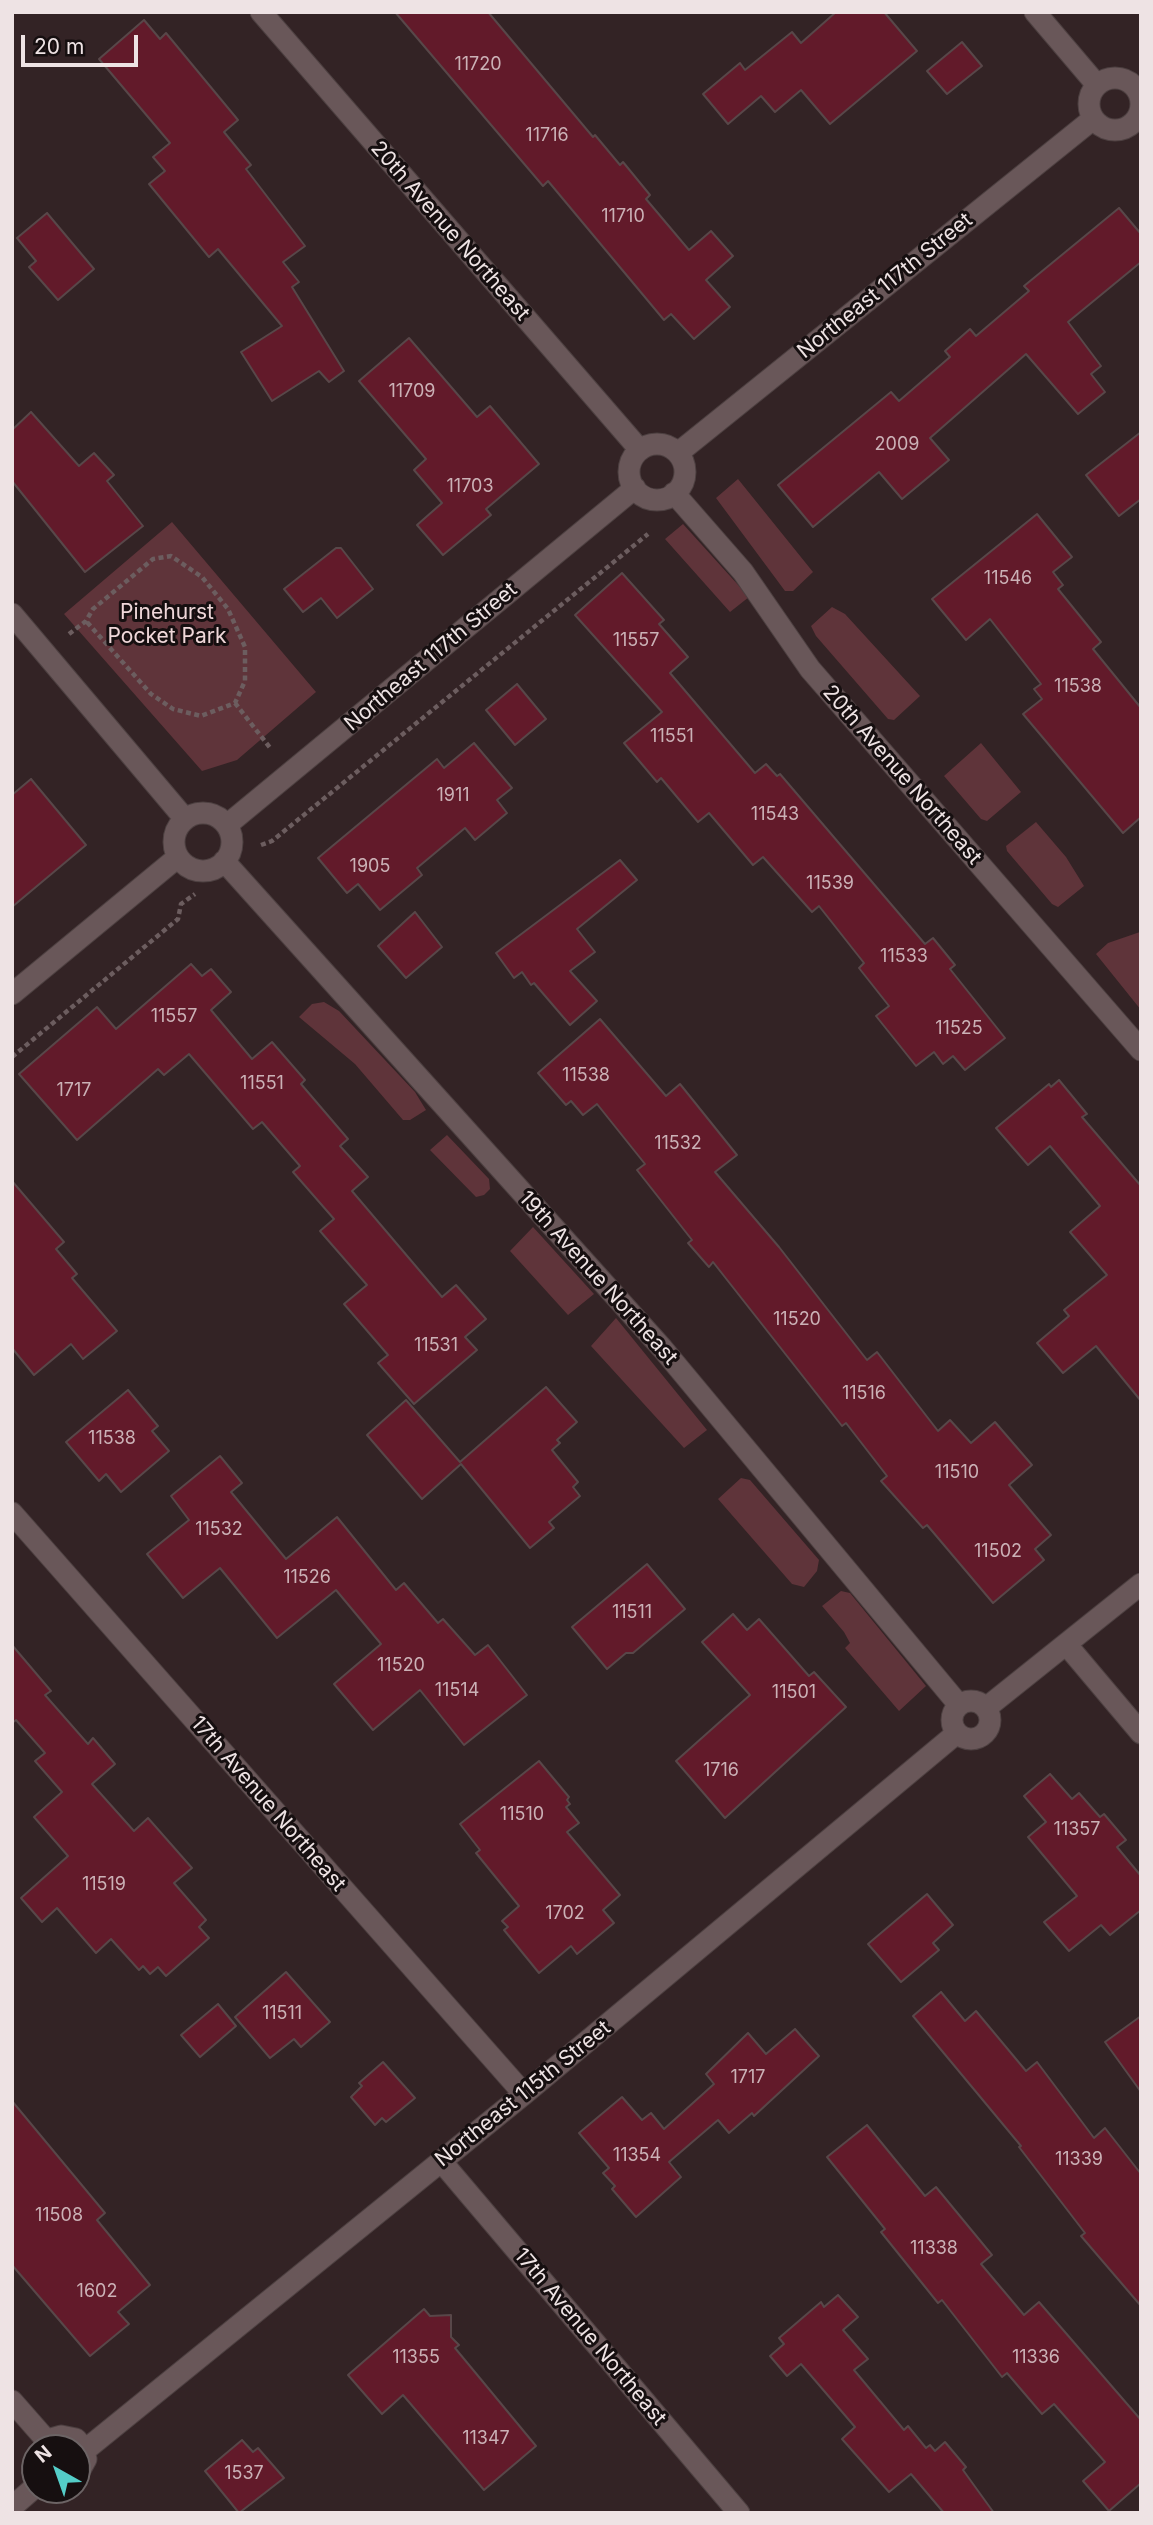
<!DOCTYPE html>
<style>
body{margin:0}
#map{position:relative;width:1153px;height:2525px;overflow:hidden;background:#332325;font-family:Inter,sans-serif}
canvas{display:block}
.frame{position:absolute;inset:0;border:14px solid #eee3e4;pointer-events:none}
.north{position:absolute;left:21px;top:2434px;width:70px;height:70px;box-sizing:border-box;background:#160f10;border:2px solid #6c6465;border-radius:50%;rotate:320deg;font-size:19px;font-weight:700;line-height:28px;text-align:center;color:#eee3e4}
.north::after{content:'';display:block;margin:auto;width:24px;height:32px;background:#54cdc8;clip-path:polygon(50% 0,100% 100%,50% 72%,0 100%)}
.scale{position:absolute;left:21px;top:35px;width:117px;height:32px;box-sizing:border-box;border:4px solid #eee3e4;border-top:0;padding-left:9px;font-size:21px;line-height:24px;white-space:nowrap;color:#eee3e4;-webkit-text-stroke:5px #160f10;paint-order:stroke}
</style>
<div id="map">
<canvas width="1153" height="2525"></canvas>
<div class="frame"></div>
<div class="north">N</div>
<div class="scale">20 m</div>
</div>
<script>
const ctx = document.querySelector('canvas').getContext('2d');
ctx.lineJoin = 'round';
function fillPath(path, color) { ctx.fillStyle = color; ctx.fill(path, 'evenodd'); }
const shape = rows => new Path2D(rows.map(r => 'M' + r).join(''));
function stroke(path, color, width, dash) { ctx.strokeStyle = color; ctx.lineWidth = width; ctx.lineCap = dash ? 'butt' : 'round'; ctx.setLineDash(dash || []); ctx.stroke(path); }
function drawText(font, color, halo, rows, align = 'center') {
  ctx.font = font + ' Inter,sans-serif'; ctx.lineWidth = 6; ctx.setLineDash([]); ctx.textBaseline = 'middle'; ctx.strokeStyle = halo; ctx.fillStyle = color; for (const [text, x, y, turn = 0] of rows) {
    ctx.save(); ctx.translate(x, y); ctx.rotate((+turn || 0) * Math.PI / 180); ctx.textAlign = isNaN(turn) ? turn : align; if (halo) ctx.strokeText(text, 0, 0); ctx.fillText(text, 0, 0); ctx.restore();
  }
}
const green = shape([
 [738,479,813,572,793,591,785,591,716,498],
 [172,522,316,692,237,760,202,771,64,614],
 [683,524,749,597,730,612,665,539],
 [832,607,845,614,920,696,894,720,888,719,816,636,811,626],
 [981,743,1021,792,987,821,981,819,944,776],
 [1036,822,1066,857,1084,886,1058,907,1052,904,1007,851,1006,846],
 [1140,932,1141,933,1141,1010,1096,954,1108,943],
 [324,1002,339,1011,415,1092,426,1110,410,1120,403,1120,355,1064,299,1017,312,1004],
 [447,1135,489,1179,490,1189,484,1195,476,1197,430,1150],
 [533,1227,594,1294,568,1315,510,1251],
 [616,1318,707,1430,684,1448,591,1346],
 [741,1478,750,1480,819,1560,817,1571,804,1587,792,1584,718,1499],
 [841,1591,850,1593,926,1686,899,1711,845,1648,850,1643,844,1632,822,1606]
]);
const building = shape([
 [395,12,488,12,593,137,595,135,620,165,623,162,650,195,646,199,689,250,711,231,733,256,706,280,730,307,694,339,671,314,664,320,548,181,543,186,395,12],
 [836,12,884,12,917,51,830,124,801,90,775,112,761,96,728,124,703,94,740,63,745,70,792,32,801,43,836,12],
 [144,20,160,39,166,33,238,120,224,132,251,165,246,169,305,246,283,262,299,282,292,287,344,371,329,382,319,371,272,401,241,352,282,326,218,249,209,257,149,184,165,171,153,157,170,143,99,59,144,20],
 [962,42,982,66,947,94,927,71,962,42],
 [1119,208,1141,234,1141,262,1068,322,1101,366,1091,374,1105,392,1078,414,1026,354,930,438,949,460,902,499,879,472,813,527,778,485,891,392,899,401,950,357,945,351,970,329,976,336,1029,291,1024,286,1119,208],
 [47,213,94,269,58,300,29,267,36,261,17,238,47,213],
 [409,338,477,417,490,406,539,464,486,509,491,515,443,555,417,525,442,503,414,470,426,459,359,381,409,338],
 [31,412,79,466,94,453,114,475,107,481,143,526,85,572,12,481,12,430,31,412],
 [1141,432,1141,499,1119,516,1086,475,1141,432],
 [1037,514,1072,557,1053,572,1063,585,1058,589,1101,642,1093,649,1141,708,1141,817,1123,833,1023,714,1042,699,1034,689,1041,684,990,619,966,640,932,599,1037,514],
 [336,548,341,548,373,589,337,618,321,598,303,612,284,589,336,548],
 [622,573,664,620,659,624,688,657,670,673,755,773,766,764,777,776,780,774,925,944,933,938,955,965,950,969,1005,1038,965,1070,953,1056,943,1064,934,1052,916,1066,876,1016,889,1006,859,968,864,963,819,906,812,912,763,857,753,865,709,813,698,822,661,778,657,782,624,743,662,712,575,615,622,573],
 [517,684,546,719,515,745,486,710,517,684],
 [474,743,512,788,497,800,507,813,475,840,465,828,417,868,422,875,380,910,358,884,347,893,318,858,437,759,444,768,474,743],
 [31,779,86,845,12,907,12,795,31,779],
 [620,860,637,880,577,929,595,952,570,971,597,1001,570,1025,534,983,531,985,522,972,514,978,496,953,620,860],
 [415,912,442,947,406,978,378,946,415,912],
 [191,964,202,976,211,969,231,992,211,1010,252,1059,272,1042,305,1080,301,1084,348,1139,340,1146,368,1177,352,1191,442,1297,456,1285,486,1319,465,1337,477,1350,414,1404,378,1363,388,1355,344,1304,367,1285,320,1231,334,1219,293,1172,300,1166,262,1122,253,1129,189,1054,164,1075,158,1069,77,1140,19,1074,97,1007,116,1029,191,964],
 [600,1019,666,1096,680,1084,737,1155,715,1172,779,1247,867,1360,877,1352,938,1431,950,1420,971,1443,995,1422,1032,1465,1009,1485,1051,1535,1035,1549,1044,1560,993,1603,927,1525,923,1528,881,1481,887,1476,846,1423,842,1426,713,1262,709,1267,688,1243,692,1240,637,1170,645,1164,597,1104,583,1115,571,1101,566,1105,538,1073,600,1019],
 [1059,1080,1087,1114,1082,1117,1141,1186,1141,1401,1096,1346,1063,1373,1037,1343,1069,1316,1064,1310,1107,1275,1070,1232,1100,1206,1050,1146,1028,1165,996,1128,1049,1084,1051,1087,1059,1080],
 [12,1181,64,1242,56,1249,77,1274,72,1278,117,1331,83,1359,71,1344,34,1375,12,1348,12,1181],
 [546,1387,577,1422,557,1440,560,1443,552,1450,578,1482,573,1487,580,1496,549,1522,554,1528,530,1548,461,1464,422,1499,367,1435,406,1400,460,1462,546,1387],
 [128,1390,158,1426,152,1431,169,1451,121,1492,106,1474,99,1481,66,1442,128,1390],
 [220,1456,242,1483,231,1492,286,1559,337,1517,396,1590,404,1583,438,1623,443,1619,475,1655,488,1645,527,1695,464,1745,420,1690,373,1730,334,1684,381,1644,336,1590,277,1638,220,1568,183,1598,147,1554,189,1520,171,1496,220,1456],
 [647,1564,685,1609,633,1653,626,1653,607,1669,572,1627,647,1564],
 [733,1614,747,1630,759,1619,809,1676,814,1672,846,1707,725,1818,676,1761,750,1695,702,1642,733,1614],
 [12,1645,51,1691,45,1695,88,1744,93,1738,115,1764,92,1784,134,1831,148,1818,192,1868,174,1883,206,1920,199,1927,209,1938,166,1976,158,1967,150,1974,143,1966,139,1970,111,1939,96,1953,57,1908,42,1922,21,1898,68,1856,34,1817,62,1792,35,1761,45,1753,16,1720,12,1723,12,1645],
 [539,1761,569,1797,567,1800,570,1804,566,1807,579,1823,567,1832,620,1895,603,1910,614,1923,577,1954,571,1946,539,1973,504,1930,508,1927,502,1921,519,1906,476,1853,480,1850,460,1824,539,1761],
 [1050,1774,1072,1799,1079,1793,1100,1817,1104,1814,1126,1840,1117,1847,1141,1876,1141,1910,1110,1935,1101,1925,1069,1951,1044,1922,1077,1896,1028,1837,1046,1822,1024,1796,1050,1774],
 [927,1894,953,1925,933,1943,939,1950,901,1982,868,1944,927,1894],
 [286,1972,330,2022,301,2047,294,2039,270,2058,235,2017,286,1972],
 [941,1992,965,2021,976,2011,1026,2071,1037,2062,1094,2138,1105,2128,1141,2174,1141,2306,1081,2236,1085,2233,1019,2147,1021,2146,913,2016,941,1992],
 [218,2004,236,2026,200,2057,181,2035,218,2004],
 [1141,2016,1141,2092,1105,2042,1141,2016],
 [795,2029,819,2056,754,2116,752,2113,729,2133,718,2120,669,2162,681,2177,636,2217,612,2189,615,2186,603,2173,609,2168,579,2133,622,2097,642,2120,651,2113,664,2129,714,2084,706,2074,748,2033,766,2054,795,2029],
 [383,2062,415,2098,386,2122,382,2118,375,2125,351,2097,362,2086,359,2083,383,2062],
 [12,2101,105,2213,97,2220,150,2285,118,2312,129,2324,90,2356,12,2265,12,2101],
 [867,2125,925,2196,936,2187,992,2255,981,2264,1024,2315,1039,2302,1141,2420,1141,2483,1109,2511,1083,2481,1105,2462,1054,2404,1042,2414,1007,2373,1002,2377,942,2300,938,2303,881,2232,885,2229,827,2157,867,2125],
 [838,2295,858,2317,843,2330,868,2359,854,2370,904,2430,908,2426,926,2448,930,2445,935,2451,945,2442,966,2467,963,2470,994,2513,944,2513,911,2474,889,2492,842,2439,855,2427,801,2364,787,2376,770,2356,784,2344,779,2338,821,2302,824,2307,838,2295],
 [424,2309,430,2316,451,2315,451,2337,459,2345,455,2348,536,2446,484,2490,403,2395,382,2414,348,2375,424,2309],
 [242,2440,253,2452,258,2448,284,2478,239,2513,205,2471,242,2440]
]);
const path = shape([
 [69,634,86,621,93,609,153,559,171,556,202,577,228,609,245,647,245,681,235,703,201,716,173,709,151,694,86,621],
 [235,703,271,749],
 [261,845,272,841,648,534],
 [12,1057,178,919,181,904,195,894]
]);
const minor = shape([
 [261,12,640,450],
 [1035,12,1097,85],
 '1089 104a26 26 0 1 1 52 0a26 26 0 1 1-52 0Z',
 '629 472a28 28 0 1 1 56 0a28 28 0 1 1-56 0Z',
 [678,453,1093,119],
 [674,493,743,572,810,669,1141,1050],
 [12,614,185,819],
 '174 842a29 29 0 1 1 58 0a29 29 0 1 1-58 0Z',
 [227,825,635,488],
 [224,861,662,1348,959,1705],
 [12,994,178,857],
 [12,1513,524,2094],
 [1066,1644,1141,1733],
 '952 1720a19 19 0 1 1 38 0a19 19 0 1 1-38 0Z',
 [986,1708,1141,1584],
 [441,2161,739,2513],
 [12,2401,48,2442],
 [44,2448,54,2438,61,2436,76,2439,81,2445,86,2459,77,2475],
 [84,2451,524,2094,957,1733],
 [12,2507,35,2487]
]);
const numberNames = [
 ["11720",478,65],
 ["11716",547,136],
 ["11710",623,217],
 ["11709",412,392],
 ["2009",897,445],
 ["11703",470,487],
 ["11546",1008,579],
 ["11557",636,641],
 ["11538",1078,687],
 ["11551",672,737],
 ["1911",453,796],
 ["11543",775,815],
 ["1905",370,867],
 ["11539",830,884],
 ["11533",904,957],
 ["11557",174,1017],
 ["11525",959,1029],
 ["11538",586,1076],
 ["11551",262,1084],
 ["1717",74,1091],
 ["11532",678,1144],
 ["11520",797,1320],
 ["11531",436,1346],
 ["11516",864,1394],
 ["11538",112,1439],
 ["11510",957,1473],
 ["11532",219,1530],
 ["11502",998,1552],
 ["11526",307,1578],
 ["11511",632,1613],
 ["11520",401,1666],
 ["11514",457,1691],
 ["11501",794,1693],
 ["1716",721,1771],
 ["11510",522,1815],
 ["11357",1077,1830],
 ["11519",104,1885],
 ["1702",565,1914],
 ["11511",282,2014],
 ["1717",748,2078],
 ["11354",637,2156],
 ["11339",1079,2160],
 ["11508",59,2216],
 ["11338",934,2249],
 ["1602",97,2292],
 ["11355",416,2358],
 ["11336",1036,2358],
 ["11347",486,2439],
 ["1537",244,2474]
];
const streetNames = [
 ["20th Avenue Northeast",450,231,49],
 ["Northeast 117th Street",885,286,-39],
 ["Northeast 117th Street",431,657,-40],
 ["20th Avenue Northeast",902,775,49],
 ["19th Avenue Northeast",598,1278,48],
 ["17th Avenue Northeast",268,1804,49],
 ["Northeast 115th Street",523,2094,-39],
 ["17th Avenue Northeast",590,2337,50]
];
const parkNames = [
 ["Pinehurst",167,613],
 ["Pocket Park",167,637]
];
fillPath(green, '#5f343a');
fillPath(building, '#621a2a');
stroke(building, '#584749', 2);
stroke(minor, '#4d4041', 23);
stroke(path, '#6c5d5f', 4.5, [5, 3.5]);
stroke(minor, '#695759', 21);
drawText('18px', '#cbb1b6', null, numberNames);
drawText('21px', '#eee3e4', '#160f10', streetNames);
drawText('21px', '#efd7d9', '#160f10', parkNames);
</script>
